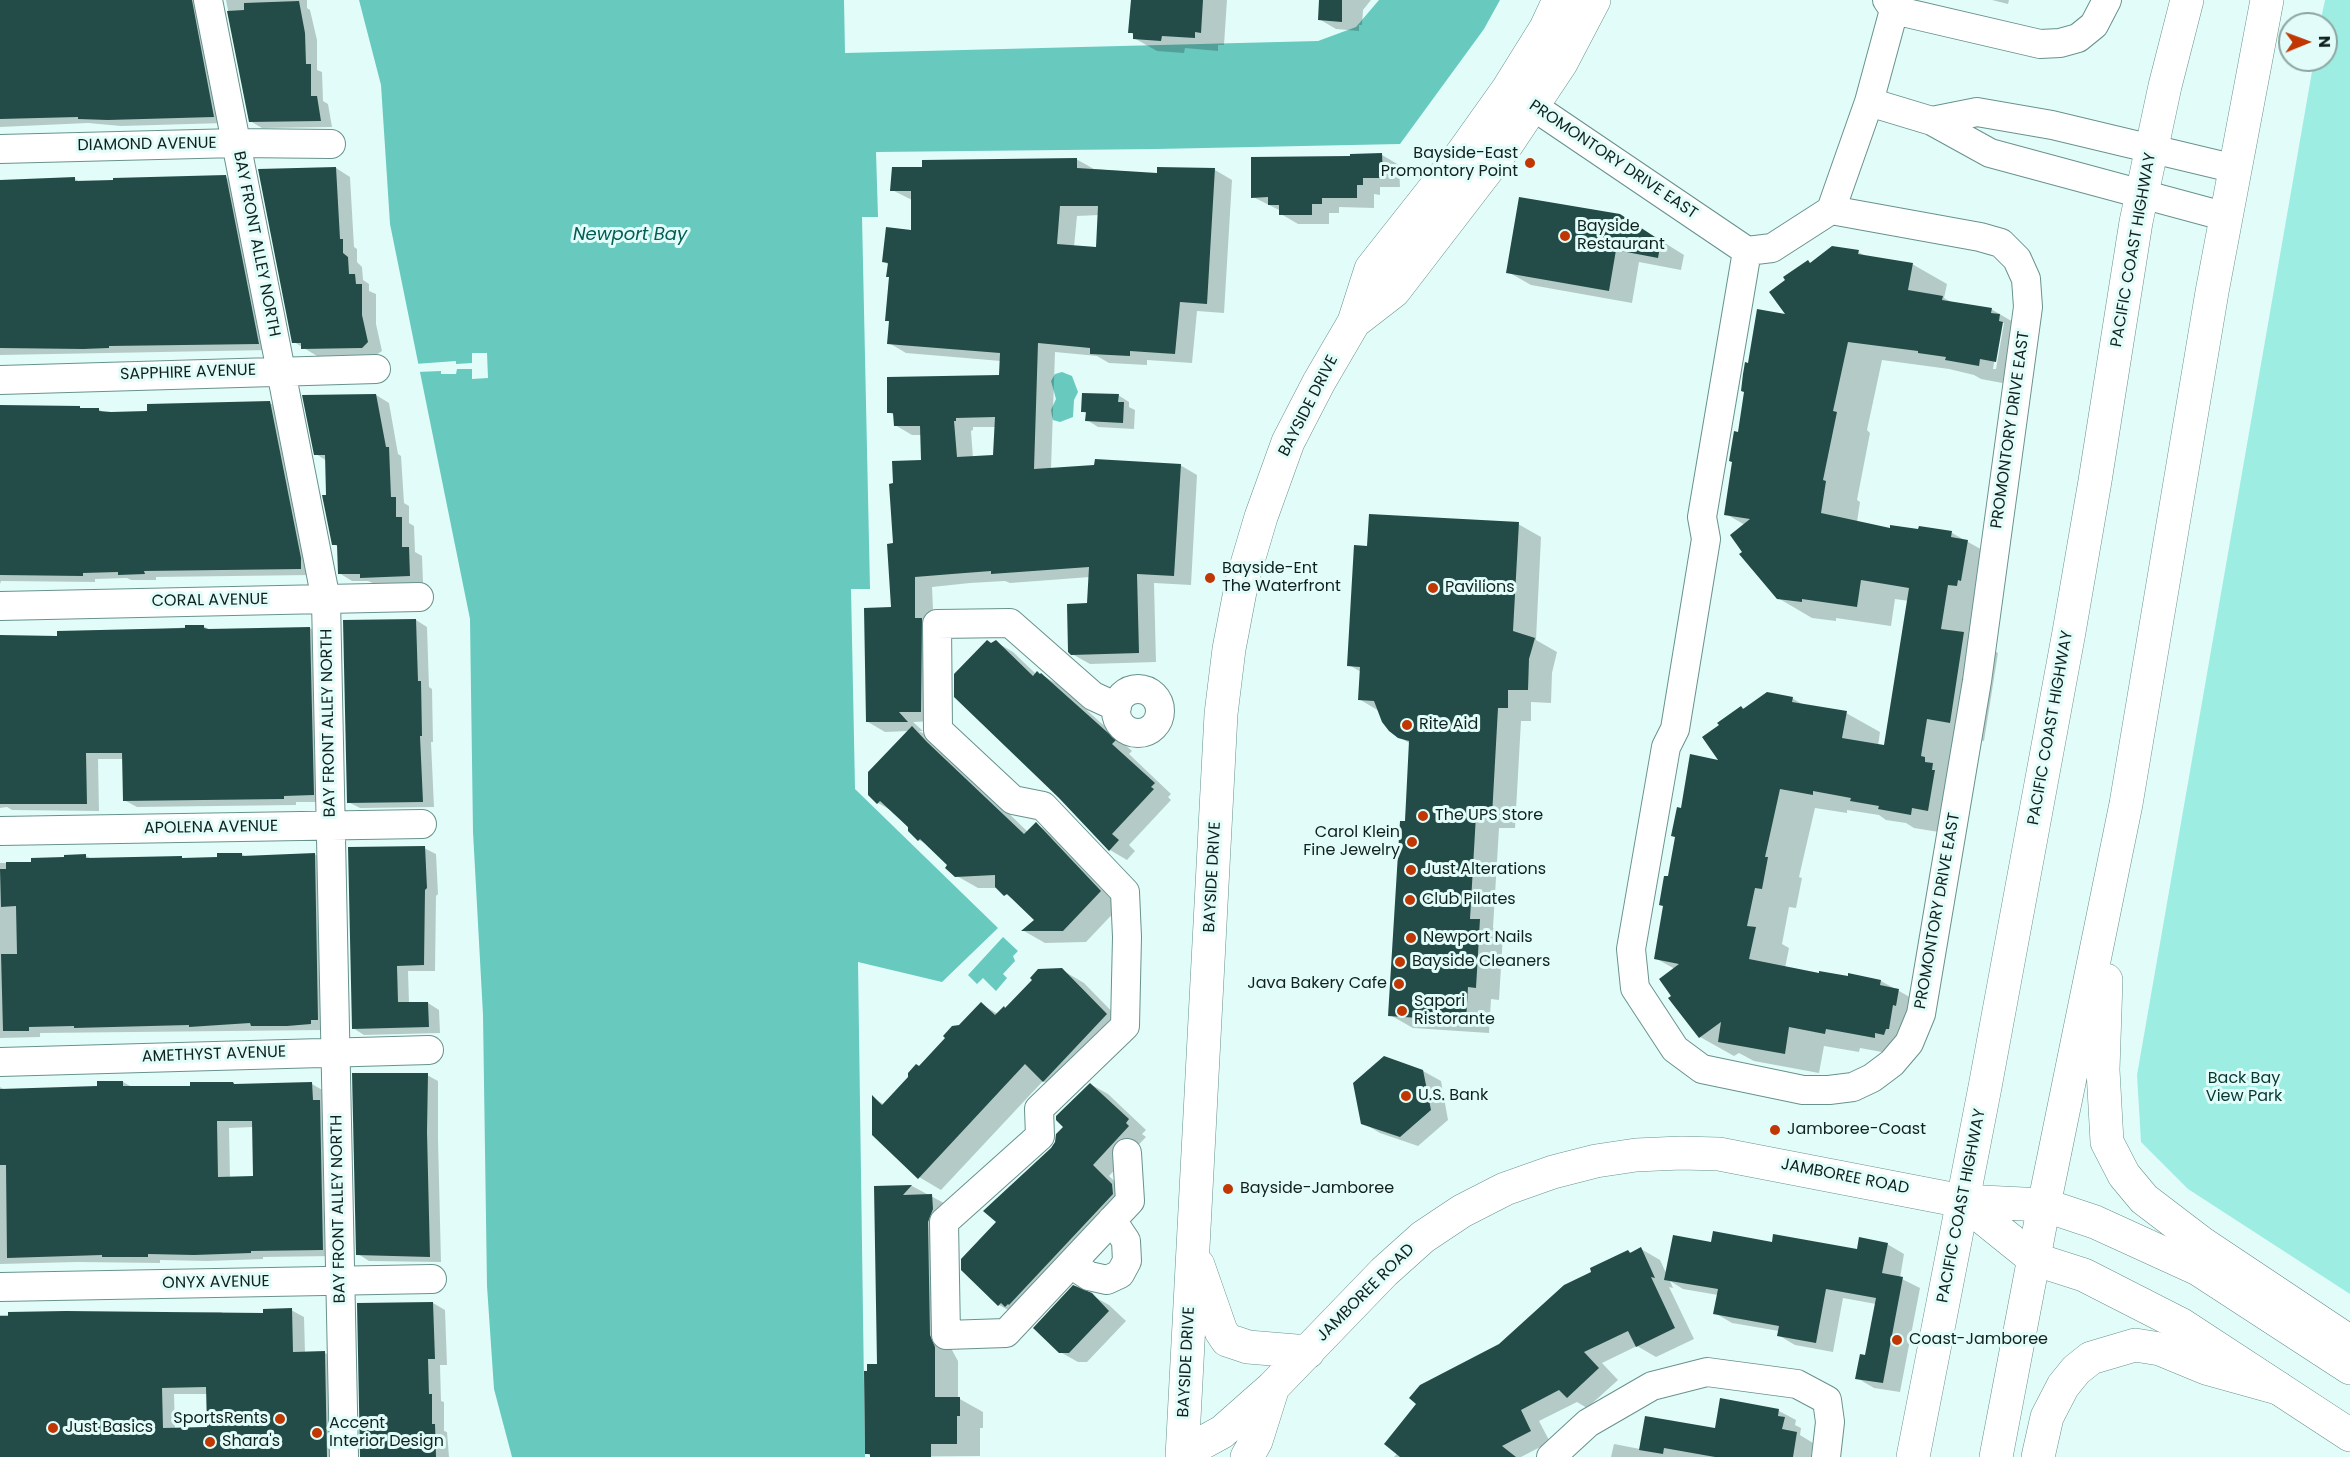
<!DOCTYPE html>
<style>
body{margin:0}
#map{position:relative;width:2350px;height:1457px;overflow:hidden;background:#e2fdf9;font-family:Poppins,sans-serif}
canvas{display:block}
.north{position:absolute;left:2278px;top:12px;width:60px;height:60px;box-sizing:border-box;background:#e2fdf9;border:2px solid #8ea5a2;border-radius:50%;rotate:89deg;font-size:16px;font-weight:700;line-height:24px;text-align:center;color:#10211f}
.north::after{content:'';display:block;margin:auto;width:21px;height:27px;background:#c03704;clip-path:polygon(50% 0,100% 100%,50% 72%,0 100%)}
</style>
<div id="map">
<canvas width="2350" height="1457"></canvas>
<div class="north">N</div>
</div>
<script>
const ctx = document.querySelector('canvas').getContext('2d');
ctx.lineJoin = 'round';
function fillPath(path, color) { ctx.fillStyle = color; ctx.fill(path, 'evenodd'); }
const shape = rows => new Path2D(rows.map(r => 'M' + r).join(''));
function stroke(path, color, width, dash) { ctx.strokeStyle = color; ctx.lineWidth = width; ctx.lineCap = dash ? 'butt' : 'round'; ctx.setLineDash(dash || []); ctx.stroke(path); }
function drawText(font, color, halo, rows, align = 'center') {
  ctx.font = font + ' Poppins,sans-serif'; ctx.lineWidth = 6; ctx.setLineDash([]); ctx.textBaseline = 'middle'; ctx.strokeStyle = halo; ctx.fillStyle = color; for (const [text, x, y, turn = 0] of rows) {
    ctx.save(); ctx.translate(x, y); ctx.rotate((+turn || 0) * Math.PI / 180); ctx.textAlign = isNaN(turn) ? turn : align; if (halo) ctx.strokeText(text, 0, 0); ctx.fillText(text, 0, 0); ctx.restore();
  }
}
const green = shape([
 [2325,0,2350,0,2350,1294,2188,1189,2141,1142,2137,1075,2314,60,2326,60,2326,24,2320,24]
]);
const water = shape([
 [359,0,844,0,845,53,1318,41,1356,27,1379,0,1500,0,1484,29,1400,144,1156,149,876,152,878,217,862,217,870,589,851,589,855,789,998,928,942,982,858,962,865,1457,512,1457,494,1389,487,1286,483,1015,473,832,470,619,390,224,381,85],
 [1062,372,1072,376,1078,392,1074,400,1073,417,1060,422,1053,420,1052,416,1051,410,1056,399,1051,381,1055,374],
 [1003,937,1018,951,1013,956,1015,961,1003,974,1007,978,996,991,983,978,977,984,968,975]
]);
const pier = shape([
 [472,353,487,353,488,378,472,379,472,369,457,369,456,374,441,374,441,371,417,372,415,364,456,361,456,364,472,363]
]);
const shadow = shape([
 [0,0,205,0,225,123,121,126,88,123,0,127],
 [226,0,307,0,307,8,310,10,317,40,317,70,322,72,323,101,328,104,332,127,262,128,250,121],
 [1132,0,1227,0,1224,45,1218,45,1218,51,1185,48,1184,53,1157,51,1134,38,1134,35,1130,32],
 [1320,0,1371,0,1363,10,1362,25,1359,25,1359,31,1336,29,1319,19],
 [1992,0,2009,0,2008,4],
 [1382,155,1399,165,1400,187,1380,187,1380,195,1374,194,1374,208,1339,207,1339,213,1329,213,1329,224,1298,224,1281,214,1281,211,1253,197,1351,157],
 [1076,159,1094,169,1158,174,1215,170,1232,180,1224,313,1197,311,1192,363,1147,360,1147,365,1109,363,1097,356,1055,352,1051,469,1180,465,1197,475,1191,585,1154,583,1156,662,1090,664,1072,654,1089,605,1090,577,1010,583,1005,581,970,583,932,587,938,721,913,722,923,731,919,731,935,740,949,756,1028,832,1036,824,1058,837,1122,904,1086,942,1045,943,1024,931,1036,920,1018,903,998,888,978,888,955,875,949,865,928,845,919,840,894,812,878,803,870,794,909,731,885,732,868,722,893,609,894,545,922,461,922,435,912,435,895,425,895,416,889,412,1001,376,1001,361,906,353,889,343,890,322,886,320,890,277,889,265,883,261,913,232,912,200,892,190],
 [1099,215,1097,249,1074,247,1077,216],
 [973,427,996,427,994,456,973,458,971,431,973,430],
 [336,168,350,177,354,247,357,249,357,262,362,267,363,280,369,284,369,291,376,294,376,324,382,351,376,355,317,356,294,342],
 [225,177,237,184,270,350,0,355,0,181,75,179,80,182],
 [1644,230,1684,255,1681,270,1639,262,1632,303,1531,285,1508,272],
 [1858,252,1868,257,1912,264,1947,284,1944,298,1953,303,1991,309,2025,329,2013,385,1981,379,1974,375,1949,369,1882,360,1867,430,1870,433,1857,500,1860,502,1857,522,1891,529,1952,533,2002,561,1976,640,1998,653,1984,741,1961,738,1945,833,1914,828,1906,823,1886,820,1879,815,1847,810,1847,813,1815,808,1799,877,1802,878,1796,908,1789,907,1782,944,1789,948,1785,968,1820,975,1881,981,1933,1010,1928,1024,1923,1048,1920,1047,1919,1054,1910,1052,1909,1057,1860,1048,1859,1052,1824,1046,1819,1073,1754,1061,1739,1053,1734,1056,1700,1037,1673,996,1675,969,1655,958,1682,809,1721,762,1741,707,1745,709,1792,698,1805,706,1846,713,1880,732,1878,746,1885,747,1909,601,1895,599,1891,626,1836,618,1836,621,1812,618,1778,598,1744,552,1745,525,1726,514,1749,364,1788,316,1811,264],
 [2001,323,2004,323,1996,369,1993,369],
 [376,395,389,403,398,454,401,456,404,503,409,506,409,523,414,526,415,552,422,556,423,583,375,584,368,581,352,581,339,573,339,547,333,544,327,496,327,461,316,454],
 [1118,395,1129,402,1129,407,1135,410,1134,429,1098,427,1087,420,1087,414,1082,411],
 [270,403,282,410,312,575,156,577,156,580,131,580,127,578,95,579,95,582,1,581,0,584,0,407,98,409,105,413,148,412],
 [1518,524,1541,537,1536,640,1557,652,1552,673,1551,703,1531,702,1531,721,1521,721,1515,828,1499,828,1493,928,1503,934,1499,1000,1491,999,1489,1033,1413,1028,1390,1015,1411,744,1399,737,1379,711,1359,699,1361,672,1349,665,1368,547],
 [416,620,427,627,429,687,432,689,433,742,431,742,434,807,360,808,348,802],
 [203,626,211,630,310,628,322,636,326,802,296,802,296,805,137,807,124,800,123,759,98,759,99,811,12,810,7,807,0,808,0,637,58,637],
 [996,642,1013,652,1036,674,1042,675,1059,685,1132,751,1129,754,1171,794,1168,797,1171,800,1129,845,1135,851,1127,860,1110,850,992,644],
 [424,848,436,854,438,894,436,896,435,971,408,971,409,1003,428,1003,439,1010,440,1033,364,1035,353,1028],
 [242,854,246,857,314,854,327,861,323,1030,40,1033,40,1037,0,1038,0,863,32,863,86,856,92,859,182,858,185,859,218,859],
 [1062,970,1084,983,1128,1028,1066,1094,1043,1081,941,1190,919,1177,873,1098,885,1105,981,1004,998,1014],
 [1423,1071,1441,1081,1448,1120,1418,1146,1380,1133,1363,1123],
 [427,1075,438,1081,438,1139,441,1262,369,1261,358,1254],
 [123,1082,132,1087,191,1087,233,1083,237,1085,312,1084,324,1091,335,1256,263,1257,263,1259,207,1261,160,1260,160,1263,77,1262,0,1264,0,1087,5,1090,99,1088],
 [254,1127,255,1177,230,1178,229,1128],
 [1090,1084,1108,1094,1146,1130,1142,1134,1146,1137,1109,1176,1129,1195,1017,1315,999,1305,963,1270,1052,1149],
 [912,1186,955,1209,950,1236,952,1350,958,1361,958,1398,983,1412,983,1428,980,1428,980,1456,872,1457,866,1453,879,1366,875,1187],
 [1773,1243,1858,1251,1887,1244,1904,1254,1900,1278,1920,1288,1900,1392,1874,1388,1857,1378,1866,1356,1876,1304,1843,1298,1833,1352,1795,1345,1778,1335,1779,1331,1732,1323,1715,1313,1718,1295,1683,1289,1670,1281,1673,1288,1669,1287,1694,1339,1656,1357,1637,1346,1602,1363,1618,1380,1587,1408,1577,1402,1539,1421,1550,1442,1521,1457,1394,1457,1500,1346,1593,1272,1628,1251,1632,1253,1641,1249,1660,1260,1667,1275,1712,1244],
 [1091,1295,1109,1305,1126,1321,1087,1362,1078,1362,1060,1352],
 [433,1303,445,1310,447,1365,440,1365,441,1401,444,1402,444,1431,447,1432,449,1457,362,1457],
 [291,1310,304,1317,305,1353,325,1353,337,1360,339,1457,0,1457,0,1315,221,1312,226,1315,265,1314],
 [174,1394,208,1394,208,1428,175,1429],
 [1721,1400,1779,1411,1796,1420,1795,1425,1801,1428,1800,1435,1813,1443,1811,1457,1611,1457,1614,1444,1640,1449,1716,1430]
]);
const building = shape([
 [0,0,192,0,214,117,108,120,78,119,78,117,0,119],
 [1131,0,1203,0,1201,33,1195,32,1195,38,1162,36,1161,41,1133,39,1133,33,1128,33],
 [1319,0,1342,0,1342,22,1318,20],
 [299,1,305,33,306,64,311,64,311,96,317,96,321,121,249,122,227,11,244,10,244,3],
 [1382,153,1383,178,1363,178,1363,185,1357,185,1357,198,1322,198,1322,204,1312,204,1312,215,1279,215,1279,205,1268,205,1268,197,1251,198,1251,157,1350,156,1350,154],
 [1077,158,1077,168,1157,173,1157,167,1215,168,1207,304,1180,302,1175,354,1130,351,1130,356,1090,354,1090,348,1038,343,1034,469,1094,465,1095,459,1181,464,1174,576,1137,574,1139,653,1071,655,1068,652,1067,604,1087,603,1089,567,991,574,991,571,952,574,915,577,915,618,922,618,921,712,899,712,908,722,866,722,864,608,891,607,887,544,893,543,889,484,893,483,892,461,921,460,920,426,894,426,893,413,887,413,887,377,999,375,1000,353,887,344,889,321,885,321,889,277,886,277,888,263,882,262,886,227,911,230,911,191,890,191,892,167,922,167,922,160],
 [1060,206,1098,206,1096,247,1057,244],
 [995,417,993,455,957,457,954,421,956,421,956,418],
 [336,167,340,239,343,239,343,253,348,257,349,274,355,274,356,284,362,284,362,315,368,342,362,348,301,349,301,343,292,343,258,169],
 [226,175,259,344,109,346,109,348,83,349,0,348,0,180,75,177,75,181,113,180,113,178],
 [1519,197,1620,214,1661,241,1658,258,1616,250,1609,291,1506,273],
 [1832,246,1859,250,1858,254,1913,263,1908,290,1943,296,1942,300,1992,308,1991,313,2000,314,1999,321,2003,322,1996,362,1980,359,1979,366,1945,360,1946,357,1918,353,1918,351,1848,342,1833,411,1837,412,1823,480,1826,481,1821,513,1890,528,1890,525,1918,529,1919,526,1952,531,1951,537,1968,540,1961,581,1958,580,1957,586,1948,585,1941,629,1964,632,1950,723,1927,719,1921,756,1925,757,1925,762,1933,763,1932,770,1935,770,1928,811,1912,808,1911,815,1878,809,1879,806,1850,801,1851,798,1813,791,1813,795,1780,789,1765,857,1768,857,1762,889,1755,888,1747,926,1756,927,1749,959,1819,973,1819,971,1848,976,1848,973,1881,980,1880,985,1899,989,1896,1006,1893,1005,1889,1029,1886,1029,1884,1035,1875,1033,1875,1038,1826,1029,1825,1034,1789,1027,1785,1054,1718,1042,1721,1022,1699,1038,1668,998,1671,996,1659,979,1679,964,1654,959,1663,906,1659,905,1664,876,1668,876,1675,837,1671,836,1677,807,1681,808,1690,754,1718,760,1702,737,1719,725,1717,723,1741,706,1743,709,1767,692,1793,697,1792,702,1847,711,1842,738,1884,745,1909,588,1861,580,1857,607,1802,599,1802,602,1777,599,1739,554,1742,552,1730,535,1750,519,1724,515,1732,462,1729,461,1734,431,1738,432,1744,392,1741,391,1743,374,1745,362,1748,363,1757,309,1785,314,1769,292,1785,280,1783,277,1808,260,1810,263],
 [1082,393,1119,394,1118,402,1124,402,1123,423,1085,421,1086,412,1081,412],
 [376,394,386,447,389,447,391,497,396,497,396,517,402,517,402,547,409,547,410,576,360,578,360,574,338,574,337,545,332,545,322,495,326,495,325,455,314,455,302,395],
 [270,401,301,558,301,569,144,571,145,574,118,575,118,572,83,573,83,576,0,575,0,405,80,406,80,408,99,408,99,411,111,412,147,411,147,404],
 [1369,514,1519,522,1513,631,1535,638,1529,659,1528,690,1508,690,1508,708,1498,708,1492,816,1476,815,1470,919,1480,919,1476,988,1468,987,1466,1021,1388,1016,1400,821,1405,821,1409,741,1398,738,1389,731,1382,722,1374,701,1358,700,1360,667,1347,666,1354,545,1367,546],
 [416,619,418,681,421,681,422,736,420,736,423,802,347,803,343,620],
 [185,625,204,625,204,628,208,629,310,627,314,795,284,796,284,799,123,801,122,753,86,753,87,804,0,804,0,635,57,636,57,631,185,628],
 [987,640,991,643,996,640,1033,676,1037,671,1040,674,1041,673,1116,740,1112,744,1155,783,1151,787,1154,789,1112,834,1119,840,1109,851,1059,798,954,697,954,674],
 [912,726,927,742,1024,834,1036,822,1101,891,1063,931,1021,931,1034,920,1007,894,1004,896,995,887,995,875,955,877,945,868,947,865,920,839,918,841,908,831,908,827,880,801,877,804,868,795,868,772],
 [425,846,427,888,425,890,424,965,397,966,398,1002,428,1002,429,1027,352,1029,348,847],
 [217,853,242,853,242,856,315,853,318,1020,311,1020,311,1024,287,1026,251,1026,250,1023,189,1027,189,1025,74,1028,74,1026,29,1027,29,1031,3,1031,1,954,17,954,16,906,1,907,0,869,6,869,6,862,31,862,31,858,64,857,64,855,86,854,86,858,182,856,182,858,217,857],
 [1062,968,1107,1014,1043,1082,1025,1064,918,1179,872,1135,872,1095,882,1105,908,1077,908,1073,916,1064,919,1066,945,1038,943,1036,952,1026,959,1025,981,1002,995,1015,1004,1006,1005,1008,1032,980,1030,978,1038,969],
 [1384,1056,1423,1070,1431,1110,1400,1137,1361,1124,1353,1083],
 [352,1073,428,1073,427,1132,430,1257,356,1255],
 [97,1081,123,1081,123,1086,190,1086,190,1082,233,1082,234,1084,312,1082,313,1100,320,1100,323,1250,251,1251,251,1253,194,1255,148,1254,148,1257,102,1257,102,1255,7,1258,6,1165,0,1165,0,1089,97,1086],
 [217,1121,252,1121,253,1176,218,1177],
 [1090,1083,1129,1119,1126,1123,1129,1126,1093,1165,1112,1184,1113,1194,1009,1305,1008,1304,1005,1307,1001,1303,998,1306,961,1270,961,1259,996,1222,983,1211,1051,1148,1055,1142,1056,1134,1063,1127,1056,1120,1056,1116],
 [912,1185,903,1195,932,1194,933,1209,928,1222,930,1335,935,1347,935,1397,960,1397,960,1416,957,1416,957,1444,931,1444,931,1457,870,1457,870,1454,865,1454,864,1371,867,1371,867,1364,877,1364,874,1186],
 [1713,1231,1772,1242,1773,1234,1857,1249,1859,1237,1888,1243,1882,1273,1903,1277,1883,1383,1855,1379,1860,1354,1865,1355,1876,1298,1826,1289,1816,1343,1777,1336,1779,1326,1713,1314,1718,1289,1664,1280,1673,1235,1711,1242],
 [1641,1247,1655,1278,1651,1277,1675,1328,1636,1347,1628,1331,1584,1352,1599,1368,1567,1398,1559,1390,1521,1410,1531,1431,1502,1446,1516,1457,1400,1457,1384,1444,1416,1404,1409,1398,1420,1385,1499,1344,1564,1285,1591,1272,1590,1268,1628,1250,1630,1253],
 [1073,1285,1092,1293,1109,1311,1069,1353,1059,1353,1033,1328],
 [433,1302,435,1359,428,1359,429,1394,432,1394,432,1424,435,1424,436,1457,360,1457,357,1303],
 [292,1308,293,1352,325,1351,327,1457,0,1457,0,1316,8,1316,8,1312,66,1311,263,1313,263,1309],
 [206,1387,207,1427,163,1428,162,1388],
 [1720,1398,1779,1409,1778,1416,1785,1417,1782,1429,1797,1432,1793,1457,1715,1457,1664,1448,1663,1454,1639,1450,1645,1416,1715,1428]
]);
const minor = shape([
 [208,0,326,600,344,1457],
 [1887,0,1894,10,2040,44,2060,43,2078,38,2094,25,2107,0],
 [1515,94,1747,251,1772,248,1831,210,1980,237,2001,243,2017,259,2026,279,2028,307,1977,681,1921,1014,1909,1043,1892,1063,1872,1078,1853,1087,1829,1090,1803,1090,1702,1069,1675,1049,1635,988,1631,949,1666,747,1675,729,1706,539,1702,517,1747,251],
 [1869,102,1932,121,1990,153,2227,217],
 [1932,121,1977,112,2052,125,2236,169],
 [0,149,237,143,331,144],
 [1831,210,1869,102,1894,10],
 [0,380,376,369],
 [0,606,419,597],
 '1116 711a22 22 0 1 1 44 0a22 22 0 1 1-44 0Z',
 [1117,707,1093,696,1010,623,937,624,938,730,1013,800,1043,806,1125,892,1127,937,1125,1026,1039,1109,1040,1136,944,1222,946,1335,1006,1333,1130,1201,1127,1153],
 [0,831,422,824],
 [0,1062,429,1050],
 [1071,1264,1089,1276,1107,1280,1120,1274,1127,1261,1126,1241,1112,1220],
 [0,1287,432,1279],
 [1551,1457,1588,1423,1652,1386,1707,1372,1797,1384,1827,1400,1830,1422,1826,1457]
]);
const major = shape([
 [1354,322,1394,291,1507,144,1561,63,1594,0],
 [1962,1201,2034,1259,2084,1275,2182,1325,2350,1435],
 [1198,1265,1221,1331,1227,1340,1248,1347,1308,1352],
 [1182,1454,1222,1432,1273,1387,1384,1272,1423,1237,1462,1211,1505,1189,1553,1172,1596,1161,1636,1155,1681,1153,1719,1154,1962,1201,2044,1205,2095,1222,2198,1269,2350,1368],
 [1182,1457,1221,714,1229,649,1242,581,1261,517,1288,442,1319,382,1354,322,1371,269,1461,155,1508,89,1546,28,1559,0],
 [1247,1457,1256,1441,1273,1387]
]);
const highway = shape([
 [2106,980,2103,1070,2107,1142,2124,1175,2144,1199,2203,1244,2350,1342],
 [1913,1457,1985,1087,2069,632,2095,481,2136,222,2165,86,2187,0],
 [1996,1457,2044,1205,2126,804,2212,292,2267,0],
 [2038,1457,2047,1417,2063,1386,2076,1370,2091,1358,2135,1345,2160,1349,2206,1368,2278,1388]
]);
const markers = [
 [1530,163,6,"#c03704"],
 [1565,236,6,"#c03704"],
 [1210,578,6,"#c03704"],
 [1433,588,6,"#c03704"],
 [1407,725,6,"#c03704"],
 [1423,816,6,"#c03704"],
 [1412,842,6,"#c03704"],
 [1411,870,6,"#c03704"],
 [1410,900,6,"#c03704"],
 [1411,938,6,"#c03704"],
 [1400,962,6,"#c03704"],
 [1399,984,6,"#c03704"],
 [1402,1011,6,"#c03704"],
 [1406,1096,6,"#c03704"],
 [1775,1130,6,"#c03704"],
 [1228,1189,6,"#c03704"],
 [1897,1340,6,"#c03704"],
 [280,1419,6,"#c03704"],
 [53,1428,6,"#c03704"],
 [317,1433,6,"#c03704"],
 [210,1442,6,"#c03704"]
];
const streetNames = [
 ["DIAMOND AVENUE",147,145,-1],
 ["PROMONTORY DRIVE EAST",1613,160,34],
 ["BAY FRONT ALLEY NORTH",256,244,79],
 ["PACIFIC COAST HIGHWAY",2134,250,-80],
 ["SAPPHIRE AVENUE",188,373,-2],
 ["BAYSIDE DRIVE",1309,406,-63],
 ["PROMONTORY DRIVE EAST",2011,430,-82],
 ["CORAL AVENUE",210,601,-1],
 ["BAY FRONT ALLEY NORTH",329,723,-91],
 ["PACIFIC COAST HIGHWAY",2051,728,-80],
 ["APOLENA AVENUE",211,828,-1],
 ["BAYSIDE DRIVE",1213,877,-87],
 ["PROMONTORY DRIVE EAST",1938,911,-80],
 ["AMETHYST AVENUE",214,1055,-2],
 ["JAMBOREE ROAD",1845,1177,11],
 ["PACIFIC COAST HIGHWAY",1962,1206,-79],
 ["BAY FRONT ALLEY NORTH",339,1209,-91],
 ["ONYX AVENUE",216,1283,-1],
 ["JAMBOREE ROAD",1366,1293,-45],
 ["BAYSIDE DRIVE",1187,1362,-87]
];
const poiNames = [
 ["Bayside-East",1518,154,"right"],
 ["Promontory Point",1518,172,"right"],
 ["Bayside",1577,227],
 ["Restaurant",1577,245],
 ["Bayside-Ent",1222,569],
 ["The Waterfront",1222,587],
 ["Pavilions",1445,588],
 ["Rite Aid",1419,725],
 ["The UPS Store",1435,816],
 ["Carol Klein",1400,833,"right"],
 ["Fine Jewelry",1400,851,"right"],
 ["Just Alterations",1423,870],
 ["Club Pilates",1422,900],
 ["Newport Nails",1423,938],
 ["Bayside Cleaners",1412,962],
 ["Java Bakery Cafe",1387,984,"right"],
 ["Sapori",1414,1002],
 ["Ristorante",1414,1020],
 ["U.S. Bank",1418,1096],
 ["Jamboree-Coast",1787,1130],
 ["Bayside-Jamboree",1240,1189],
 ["Coast-Jamboree",1909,1340],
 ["SportsRents",268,1419,"right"],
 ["Accent",329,1424],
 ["Interior Design",329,1442],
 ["Just Basics",65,1428],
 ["Shara's",222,1442]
];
const parkNames = [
 ["Back Bay",2244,1079],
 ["View Park",2244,1097]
];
const waterNames = [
 ["Newport Bay",630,235]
];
fillPath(green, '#9eede3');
fillPath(water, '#68c9bf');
fillPath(pier, '#e2fdf9');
fillPath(shadow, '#0003');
fillPath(building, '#234c48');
stroke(minor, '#68928d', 30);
stroke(major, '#68928d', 34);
stroke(highway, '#68928d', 34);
stroke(minor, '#fff', 28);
stroke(major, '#fff', 33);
stroke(highway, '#fff', 33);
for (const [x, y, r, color] of markers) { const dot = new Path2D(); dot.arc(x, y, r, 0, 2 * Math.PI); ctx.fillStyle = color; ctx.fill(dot); stroke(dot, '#e2fdf9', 2); }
drawText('16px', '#10211f', '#e2fdf9', streetNames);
drawText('16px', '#10211f', '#e2fdf9', poiNames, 'left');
drawText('16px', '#053632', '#e2fdf9', parkNames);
drawText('italic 18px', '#035c55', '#e2fdf9', waterNames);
</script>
